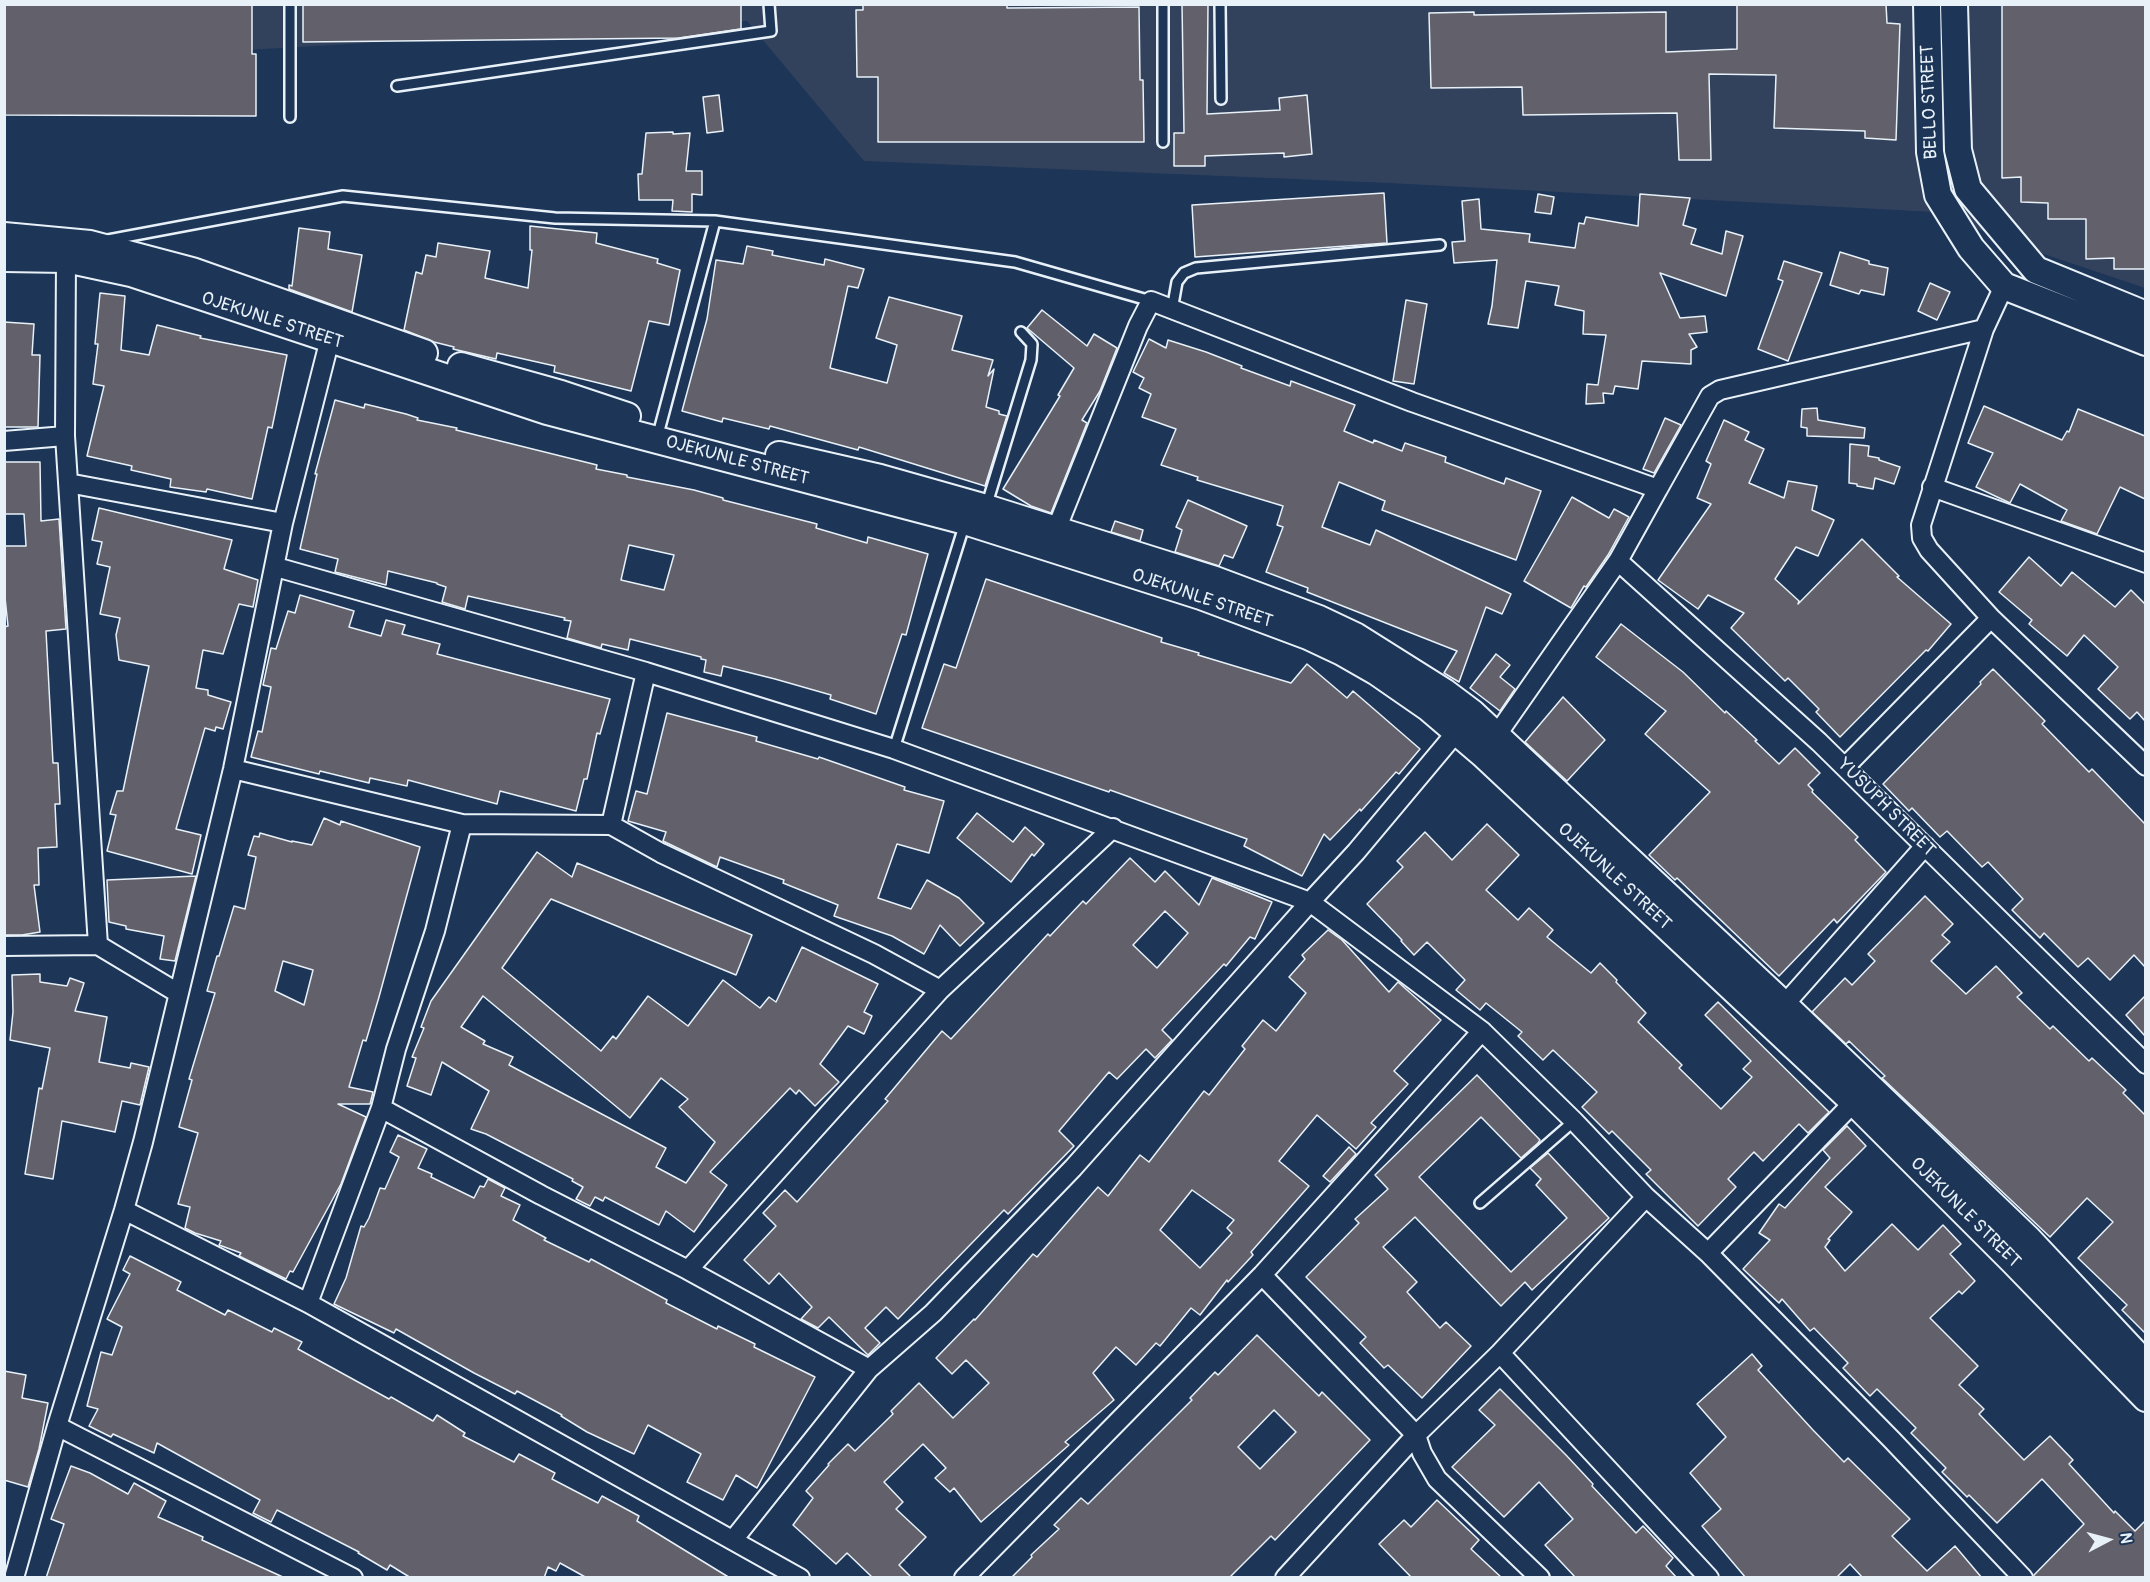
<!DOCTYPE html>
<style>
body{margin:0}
#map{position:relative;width:2150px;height:1582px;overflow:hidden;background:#1d3557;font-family:Pangolin,sans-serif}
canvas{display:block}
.frame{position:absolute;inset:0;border:6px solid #e8f1f8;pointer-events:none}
.north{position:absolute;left:2078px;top:1510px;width:60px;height:60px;-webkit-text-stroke:4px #1d3557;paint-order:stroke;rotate:84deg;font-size:16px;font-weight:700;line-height:24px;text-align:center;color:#e8f1f8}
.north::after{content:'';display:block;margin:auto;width:21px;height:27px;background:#e8f1f8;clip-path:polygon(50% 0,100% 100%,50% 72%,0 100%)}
</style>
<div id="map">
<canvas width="2150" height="1582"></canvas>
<div class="frame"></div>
<div class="north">N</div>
</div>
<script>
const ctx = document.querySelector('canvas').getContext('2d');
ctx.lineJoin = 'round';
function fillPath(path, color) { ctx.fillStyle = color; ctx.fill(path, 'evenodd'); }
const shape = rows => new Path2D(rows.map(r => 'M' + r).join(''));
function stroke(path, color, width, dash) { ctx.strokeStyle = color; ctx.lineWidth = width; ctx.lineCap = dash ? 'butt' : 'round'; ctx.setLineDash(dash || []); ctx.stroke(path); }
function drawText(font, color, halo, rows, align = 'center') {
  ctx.font = font + ' Pangolin,sans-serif'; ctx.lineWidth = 4.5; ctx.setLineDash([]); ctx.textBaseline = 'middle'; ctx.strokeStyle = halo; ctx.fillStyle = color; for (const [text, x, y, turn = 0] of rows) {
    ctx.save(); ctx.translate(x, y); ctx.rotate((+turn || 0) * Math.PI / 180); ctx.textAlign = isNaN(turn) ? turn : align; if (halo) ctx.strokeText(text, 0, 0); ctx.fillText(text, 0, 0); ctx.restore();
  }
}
const built = shape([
 [5,4,2145,5,2145,288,2023,247,1934,212,1390,183,864,161,747,21,5,64]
]);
const building = shape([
 [4,4,252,4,252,54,256,54,256,116,4,115,4,4],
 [303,4,741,4,741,29,679,38,303,42,303,4],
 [863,4,1007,4,1007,8,1139,7,1140,80,1143,80,1144,142,878,142,878,77,857,77,856,10,863,10,863,4],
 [1182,4,1208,4,1207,114,1280,110,1279,98,1307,95,1312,154,1284,157,1284,153,1205,156,1205,166,1174,166,1174,133,1184,133,1182,4],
 [1737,4,1886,4,1887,23,1900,24,1896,140,1865,138,1865,131,1774,128,1776,75,1709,74,1711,160,1679,160,1677,113,1523,115,1522,87,1431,88,1429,13,1474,12,1474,15,1666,12,1666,52,1737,49,1737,4],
 [2002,4,2145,4,2145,269,2114,269,2114,258,2086,259,2086,219,2048,219,2048,203,2021,202,2021,177,2002,178,2002,4],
 [719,95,723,131,707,133,703,97,719,95],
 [673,132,673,134,690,133,686,171,702,171,702,195,692,194,692,212,672,211,673,200,639,200,638,174,642,174,646,133,673,132],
 [1384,193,1387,243,1195,257,1192,205,1384,193],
 [1538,194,1554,197,1551,214,1535,212,1538,194],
 [1640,194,1690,198,1683,225,1696,229,1691,244,1722,254,1726,231,1743,236,1726,296,1660,273,1680,318,1705,316,1707,332,1689,334,1697,347,1691,350,1691,364,1642,361,1638,389,1615,386,1613,394,1603,393,1604,403,1586,404,1587,384,1598,385,1606,335,1583,334,1584,311,1555,305,1559,286,1526,281,1518,328,1488,324,1492,306,1497,260,1454,263,1452,242,1465,241,1462,201,1479,199,1481,229,1530,234,1529,242,1575,248,1579,223,1584,224,1586,217,1638,226,1640,194],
 [530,226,597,233,596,243,658,259,657,263,680,270,669,325,649,321,631,391,554,372,555,366,497,353,496,359,453,349,454,347,434,342,404,330,416,272,422,274,426,255,436,257,438,243,490,251,485,278,528,288,532,250,530,250,530,226],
 [299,228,330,232,328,249,362,255,352,312,289,289,289,285,292,286,299,228],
 [747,246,773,251,772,255,824,265,825,259,864,269,858,288,848,286,830,368,887,383,897,345,876,338,889,297,962,316,952,350,993,360,988,376,994,369,986,407,999,411,999,414,1007,416,985,486,859,447,858,450,770,426,769,429,723,418,722,422,682,411,707,319,716,260,743,264,747,246],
 [1840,252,1869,261,1869,264,1888,268,1884,295,1861,290,1859,294,1830,285,1840,252],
 [1784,261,1822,273,1788,361,1758,349,1783,281,1778,279,1784,261],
 [1930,283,1950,292,1937,320,1918,311,1930,283],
 [100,293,125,296,121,350,149,355,157,325,201,336,200,338,287,355,272,428,268,427,252,499,207,489,206,492,170,487,171,479,131,470,132,466,87,456,104,386,93,384,98,344,95,344,100,293],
 [1406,300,1427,304,1414,384,1393,381,1406,300],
 [1042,310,1087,346,1094,334,1117,348,1100,391,1082,420,1087,423,1051,513,1031,506,1003,489,1060,396,1058,395,1074,368,1027,328,1042,310],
 [4,322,34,324,32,355,40,355,38,427,4,427,4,322],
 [1149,339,1166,348,1168,340,1206,352,1242,366,1241,368,1290,386,1291,381,1355,405,1344,431,1373,443,1374,440,1402,451,1405,443,1446,457,1445,462,1504,484,1506,478,1541,491,1516,560,1382,510,1385,501,1339,482,1322,527,1370,545,1376,530,1511,594,1502,614,1486,607,1459,682,1444,673,1457,651,1307,592,1308,588,1266,572,1283,527,1277,525,1283,506,1197,480,1198,477,1161,465,1176,429,1142,417,1151,394,1139,388,1144,378,1133,372,1149,339],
 [335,400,364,408,365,404,406,414,418,418,417,420,457,428,456,430,597,465,596,469,627,475,627,477,694,490,723,498,723,500,817,524,816,528,867,543,868,537,928,554,906,635,902,634,876,714,830,699,831,695,775,679,723,666,721,676,704,672,706,660,701,659,701,657,630,639,628,650,602,644,601,648,567,638,571,621,564,620,565,618,468,596,465,609,442,602,446,587,437,584,437,583,388,571,386,585,335,572,338,559,300,549,317,474,315,474,335,400],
 [629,545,674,555,664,590,621,580,629,545],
 [1984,406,2062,440,2067,431,2069,432,2078,409,2145,436,2145,499,2120,487,2097,534,2061,521,2067,510,2020,484,2010,503,1976,487,1993,453,1968,443,1984,406],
 [1817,408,1818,420,1865,428,1864,438,1807,436,1807,428,1801,427,1802,409,1817,408],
 [1665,418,1681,425,1654,473,1643,469,1665,418],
 [1724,420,1749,432,1745,440,1764,449,1749,483,1784,498,1788,481,1817,486,1812,510,1834,520,1818,556,1796,547,1775,579,1799,601,1798,604,1862,539,1899,576,1897,577,1951,624,1928,651,1926,650,1840,737,1816,712,1819,709,1788,678,1785,681,1731,628,1744,613,1708,595,1698,609,1658,580,1711,504,1697,498,1711,464,1706,461,1724,420],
 [1850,444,1869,446,1868,456,1879,458,1879,460,1900,467,1894,484,1875,478,1873,489,1857,486,1857,484,1849,483,1850,444],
 [4,462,40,462,41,521,59,519,66,629,46,631,53,763,58,763,60,804,55,804,57,847,38,848,39,885,34,885,40,932,22,935,4,935,4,627,8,626,4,588,4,546,26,546,24,514,4,514,4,462],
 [1572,497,1609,518,1614,509,1629,517,1608,555,1586,587,1584,586,1571,608,1524,581,1572,497],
 [1188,500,1247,526,1233,558,1224,555,1219,566,1175,552,1182,530,1176,527,1188,500],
 [99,508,232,540,224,569,258,580,253,607,239,604,223,654,203,650,196,688,208,690,208,695,231,702,223,729,216,727,215,731,205,728,176,829,201,835,192,874,107,851,116,815,110,814,117,791,123,791,149,666,119,660,116,635,120,618,100,614,110,567,97,564,102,542,92,540,99,508],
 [1115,521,1143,530,1140,541,1111,532,1115,521],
 [2029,557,2061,586,2072,572,2115,607,2131,590,2145,604,2145,721,2137,712,2130,719,2098,689,2118,667,2084,635,2067,656,2029,624,2032,620,1999,592,2029,557],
 [986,579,1162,638,1161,642,1199,653,1198,655,1291,683,1307,664,1347,698,1353,691,1420,749,1399,774,1396,772,1361,811,1360,809,1330,840,1324,834,1302,876,1244,846,1247,839,1110,790,1109,792,922,728,944,664,956,668,986,579],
 [300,595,354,611,349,627,381,636,386,620,405,625,402,634,440,644,437,654,610,699,600,734,597,733,587,779,584,779,576,811,500,791,497,804,408,780,407,786,370,778,369,783,320,771,319,774,251,757,258,731,262,732,271,687,263,685,271,648,276,649,288,611,295,613,300,595],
 [1621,624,1683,672,1725,713,1726,711,1757,740,1755,741,1779,764,1795,748,1820,773,1808,785,1813,790,1812,792,1858,837,1855,840,1886,872,1837,923,1834,919,1779,976,1677,878,1675,880,1649,855,1710,792,1645,734,1666,711,1596,657,1621,624],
 [1496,654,1510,665,1500,677,1515,689,1500,711,1470,688,1496,654],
 [1993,669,2045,721,2042,724,2089,772,2092,769,2145,824,2145,967,2134,955,2110,980,2088,958,2078,967,2044,933,2040,938,2012,910,2023,899,1988,862,1982,867,1947,831,1940,837,1912,808,1909,811,1883,784,1981,684,1980,682,1993,669],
 [1563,697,1605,740,1567,781,1525,742,1563,697],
 [667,713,757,737,756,741,818,759,819,757,905,787,904,790,944,801,929,853,897,844,878,898,911,909,927,880,959,898,984,923,960,946,940,925,924,954,892,936,834,916,838,905,783,883,784,880,720,857,717,867,663,841,666,832,628,821,636,791,647,794,667,713],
 [977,813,1013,842,1025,827,1044,844,1034,856,1032,854,1011,882,957,838,977,813],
 [324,818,340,825,341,821,420,847,379,997,366,1041,363,1040,349,1087,373,1092,370,1104,338,1104,366,1117,341,1184,293,1272,290,1271,286,1279,239,1256,241,1253,219,1245,221,1241,195,1233,185,1228,190,1207,178,1204,198,1133,179,1127,192,1080,189,1079,215,993,207,991,217,956,219,956,234,906,245,909,256,857,248,855,254,836,259,837,260,833,292,842,292,841,312,845,324,818],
 [283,961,313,970,304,1005,275,991,283,961],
 [1487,824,1519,855,1486,890,1518,920,1529,908,1553,930,1547,937,1591,973,1600,963,1617,980,1616,982,1646,1013,1638,1022,1682,1065,1679,1068,1721,1109,1752,1077,1743,1069,1751,1061,1705,1015,1718,1002,1829,1112,1808,1133,1799,1124,1763,1161,1754,1152,1728,1179,1736,1187,1698,1226,1646,1174,1651,1170,1612,1131,1609,1134,1582,1107,1597,1092,1553,1050,1543,1060,1518,1036,1522,1032,1486,1003,1480,1010,1456,990,1465,980,1427,942,1414,955,1401,941,1402,940,1367,904,1403,867,1397,861,1425,832,1452,860,1487,824],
 [537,852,572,877,577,863,752,935,736,975,551,899,502,968,601,1051,613,1036,616,1039,648,996,688,1026,723,980,760,1008,769,997,776,1002,802,947,878,984,864,1012,872,1016,864,1034,848,1026,820,1064,839,1082,815,1106,799,1090,796,1094,790,1088,710,1172,727,1185,694,1232,666,1211,659,1225,605,1197,603,1201,595,1197,590,1206,576,1199,583,1187,572,1181,573,1179,486,1134,471,1129,489,1091,442,1062,431,1095,407,1086,416,1058,412,1057,424,1028,421,1027,431,1001,537,852],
 [483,996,630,1118,661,1078,688,1099,679,1107,715,1142,686,1183,656,1167,666,1148,509,1065,513,1057,483,1044,485,1041,461,1027,483,996],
 [1130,858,1155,882,1165,871,1199,905,1212,878,1272,902,1255,939,1250,937,1226,966,1224,964,1162,1030,1172,1040,1155,1058,1146,1049,1117,1079,1109,1072,1059,1131,1074,1146,1008,1214,1004,1210,898,1319,886,1307,865,1328,880,1343,868,1355,829,1317,818,1328,801,1319,812,1307,779,1273,769,1284,744,1260,776,1226,763,1213,785,1190,797,1202,888,1101,885,1099,942,1031,951,1039,1048,934,1050,936,1083,901,1086,904,1130,858],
 [1165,911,1188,933,1157,968,1133,945,1165,911],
 [196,876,175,961,160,959,164,936,126,929,126,926,109,922,107,880,196,876],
 [1925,896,1953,924,1942,935,1950,942,1931,961,1966,994,1996,966,2022,993,2017,997,2050,1029,2053,1026,2089,1061,2092,1058,2126,1090,2123,1093,2145,1115,2145,1333,2122,1310,2127,1305,2078,1258,2113,1222,2087,1198,2050,1237,1882,1078,1885,1076,1849,1041,1846,1044,1812,1012,1845,978,1852,985,1875,961,1868,954,1925,896],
 [1328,930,1342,940,1389,992,1398,982,1441,1020,1394,1071,1408,1084,1371,1123,1376,1127,1356,1149,1317,1115,1279,1161,1309,1186,1251,1252,1253,1255,1228,1282,1227,1280,1200,1315,1191,1308,1160,1346,1156,1343,1136,1365,1116,1347,1093,1373,1114,1400,1065,1442,1069,1445,981,1522,954,1488,950,1492,935,1478,946,1468,923,1444,884,1482,903,1502,896,1509,926,1537,899,1565,912,1578,873,1578,847,1553,836,1564,793,1525,813,1498,806,1491,829,1465,828,1464,848,1444,855,1451,893,1414,891,1411,919,1383,953,1418,989,1383,966,1360,952,1374,936,1358,974,1319,975,1320,1033,1254,1037,1257,1098,1187,1108,1196,1140,1155,1149,1162,1204,1091,1209,1095,1245,1049,1242,1046,1263,1020,1276,1031,1306,993,1289,977,1305,959,1302,955,1328,930],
 [1192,1190,1234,1220,1227,1228,1232,1233,1200,1268,1160,1230,1192,1190],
 [40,974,40,982,67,986,70,978,84,983,75,1011,107,1017,99,1062,130,1068,131,1063,149,1067,140,1105,122,1101,115,1132,62,1121,53,1179,25,1174,39,1088,42,1089,50,1048,10,1040,13,1012,12,975,40,974],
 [2145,996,2145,1036,2126,1015,2145,996],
 [1477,1075,1540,1140,1538,1143,1521,1158,1481,1117,1419,1177,1511,1272,1567,1218,1536,1185,1541,1179,1530,1168,1548,1153,1609,1218,1532,1290,1525,1282,1501,1306,1415,1217,1383,1247,1417,1282,1407,1292,1440,1328,1446,1322,1471,1346,1422,1398,1388,1365,1384,1368,1360,1343,1366,1337,1306,1277,1359,1223,1355,1219,1388,1189,1375,1175,1477,1075],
 [1847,1126,1866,1146,1825,1187,1852,1212,1828,1239,1830,1240,1825,1247,1845,1271,1892,1224,1918,1250,1943,1225,1961,1244,1950,1254,1975,1281,1962,1294,1959,1291,1930,1318,1978,1366,1959,1385,1984,1409,1979,1414,2024,1460,2050,1436,2073,1460,2069,1464,2114,1513,2115,1511,2135,1531,2145,1521,2145,1578,2034,1578,2034,1575,2084,1524,2042,1479,1997,1523,1969,1495,1967,1497,1942,1472,1946,1468,1911,1433,1916,1428,1877,1389,1870,1396,1843,1368,1848,1363,1814,1328,1810,1331,1782,1299,1779,1303,1743,1269,1770,1240,1759,1233,1779,1204,1785,1208,1830,1158,1823,1150,1847,1126],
 [398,1135,427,1149,418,1168,432,1174,431,1177,474,1198,480,1186,484,1187,488,1179,505,1188,501,1196,520,1205,513,1220,546,1238,544,1240,589,1262,591,1259,667,1300,666,1303,717,1329,718,1326,755,1344,754,1347,815,1377,757,1488,736,1475,723,1500,687,1482,701,1454,648,1425,634,1454,587,1432,561,1416,562,1415,517,1391,515,1394,474,1373,396,1329,394,1333,334,1304,346,1278,361,1226,364,1227,369,1218,380,1188,385,1189,399,1157,390,1152,398,1135],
 [1349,1147,1356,1154,1330,1182,1323,1176,1349,1147],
 [130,1256,181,1282,177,1290,225,1315,228,1310,272,1332,274,1328,302,1342,298,1349,389,1399,391,1397,433,1421,437,1415,465,1433,463,1436,514,1462,519,1454,555,1473,552,1479,598,1503,602,1496,639,1516,637,1521,730,1578,587,1578,560,1563,556,1571,548,1567,544,1578,411,1578,390,1565,387,1570,358,1553,359,1552,277,1510,271,1522,253,1513,260,1500,157,1443,154,1453,113,1434,111,1437,89,1426,98,1409,87,1406,101,1352,112,1355,122,1327,107,1319,130,1274,123,1270,130,1256],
 [1257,1335,1319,1396,1322,1392,1370,1440,1275,1540,1271,1536,1229,1578,1011,1578,1032,1557,1031,1555,1059,1529,1054,1525,1081,1498,1088,1504,1192,1400,1190,1398,1215,1372,1218,1375,1257,1335],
 [1274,1410,1296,1432,1260,1469,1238,1447,1274,1410],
 [1752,1354,1762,1366,1758,1370,1813,1430,1844,1462,1848,1458,1910,1519,1892,1536,1927,1571,1955,1546,1982,1578,1863,1578,1850,1564,1836,1578,1746,1578,1702,1526,1721,1509,1690,1473,1726,1437,1697,1404,1752,1354],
 [4,1371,26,1375,22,1398,48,1403,39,1449,28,1487,4,1480,4,1371],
 [1500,1389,1566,1455,1593,1484,1592,1486,1636,1533,1643,1526,1673,1558,1666,1566,1677,1578,1576,1578,1545,1545,1573,1519,1539,1482,1504,1517,1452,1467,1495,1425,1479,1410,1500,1389],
 [71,1466,90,1473,128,1494,134,1483,166,1501,158,1517,203,1537,202,1540,285,1578,46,1578,64,1524,51,1519,71,1466],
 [1437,1500,1479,1540,1471,1549,1502,1578,1412,1578,1379,1544,1404,1520,1411,1527,1437,1500]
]);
const lane = shape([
 [290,4,290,117],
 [1163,4,1163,142],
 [1220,4,1221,99],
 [397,86,771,31,769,4],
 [108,240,343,196,555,218,715,221,1015,262,1151,301],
 [1172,310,1177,282,1184,273,1196,268,1440,245],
 [660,427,715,221],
 [986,507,1031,360,1032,344,1021,332],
 [894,749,965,523],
 [1480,1203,1574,1121]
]);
const street = shape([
 [1984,329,1921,525,1922,538,1929,550,1991,618,2146,766],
 [4,441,65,436,66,259],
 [68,483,283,523],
 [1932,487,2146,563],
 [1658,489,1710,396,1720,390,1984,329,2004,286],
 [1052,540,1138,326,1151,301,1412,402,1658,489,1618,561,1489,746],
 [1618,561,1819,742,2146,1064],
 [276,567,646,672,894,749,1310,902,1356,852,1464,723],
 [646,672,611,825,661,853,874,954,940,990],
 [1845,767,1991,618],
 [233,769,462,824],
 [611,825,462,824,435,931,396,1049,381,1108,541,1195,688,1270],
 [1113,828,940,990,688,1270,869,1369,933,1313,1073,1168,1310,902,1482,1031,1574,1121,1646,1197,1708,1253,1892,1440,2023,1578],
 [98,945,178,993],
 [4,946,98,945,65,436],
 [1784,1005,1925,846],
 [124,1210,308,1303,800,1578],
 [1708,1253,1854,1102],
 [1262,1275,1416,1435,1422,1453,1437,1479,1540,1578],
 [308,1303,381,1108],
 [1500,1353,1709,1578],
 [57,1426,353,1578],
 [733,1540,869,1369],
 [14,1578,57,1426,124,1210,143,1142,233,769,283,523,333,327],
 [964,1578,1262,1275,1482,1031],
 [1285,1578,1416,1435,1500,1353,1646,1197]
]);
const secondary = shape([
 [1927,4,1930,152,1938,195,1971,248,2004,286,2146,342],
 [1954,4,1958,150,1968,189,2036,270,2146,315],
 [4,236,90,244,192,271,424,353],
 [4,258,66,259,131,273,547,411,965,521,1201,596,1308,636,1342,652,1377,672,1429,708,1483,754,1854,1102,2013,1261,2146,1398],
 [461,366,561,394,627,416],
 [779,455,880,478,986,508,1215,580,1319,619,1355,636,1444,692,1472,713,1784,1005,2028,1239,2146,1365]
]);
const streetNames = [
 ["BELLO STREET",1930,102,-92],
 ["OJEKUNLE STREET",272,321,18],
 ["OJEKUNLE STREET",737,461,15],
 ["OJEKUNLE STREET",1202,599,19],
 ["YUSUPH STREET",1886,808,45],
 ["OJEKUNLE STREET",1614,877,43],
 ["OJEKUNLE STREET",1965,1213,45]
];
fillPath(built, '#32425d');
fillPath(building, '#62616b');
stroke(building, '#e8f1f8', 1.5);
stroke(lane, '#e8f1f8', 14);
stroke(street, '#e8f1f8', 22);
stroke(secondary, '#e8f1f8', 30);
stroke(lane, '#1d3557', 9);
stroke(street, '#1d3557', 18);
stroke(secondary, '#1d3557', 26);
drawText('18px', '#e8f1f8', '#1d3557', streetNames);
</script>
